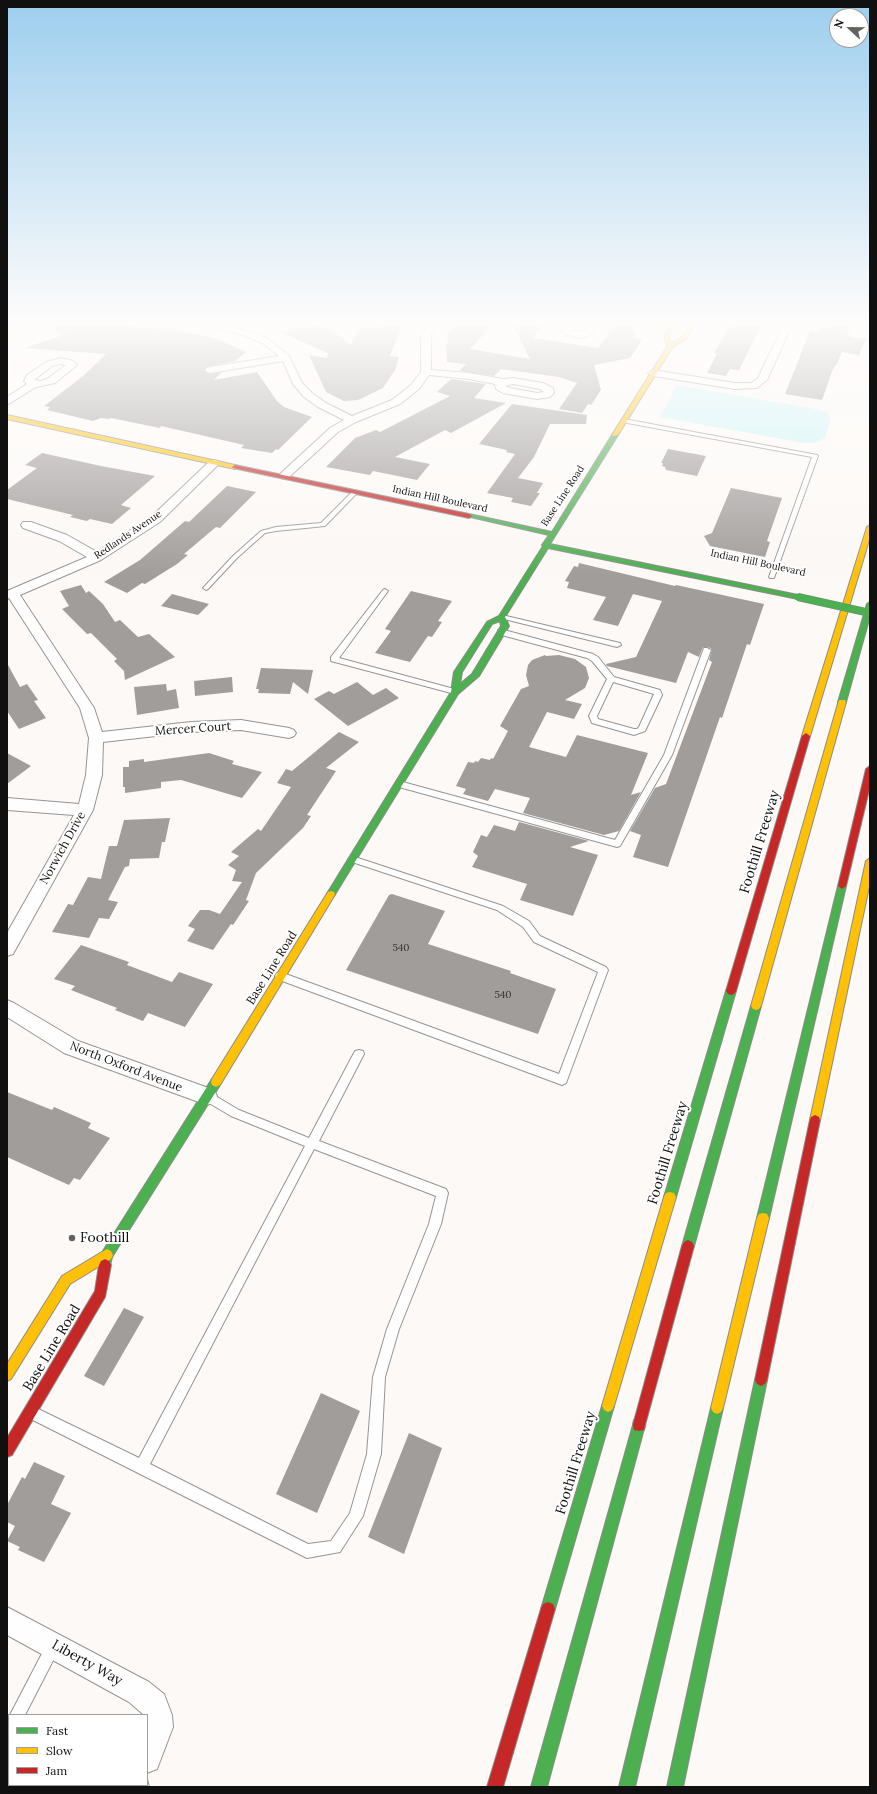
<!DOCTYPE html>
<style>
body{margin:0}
#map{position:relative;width:877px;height:1794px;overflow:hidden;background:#fcf9f6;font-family:Lora,serif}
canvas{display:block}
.frame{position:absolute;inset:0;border:8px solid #101010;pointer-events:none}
.legend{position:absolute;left:8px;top:1714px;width:140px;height:72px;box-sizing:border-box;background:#fff;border:1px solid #9f9f9f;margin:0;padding:5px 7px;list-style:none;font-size:12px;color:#101010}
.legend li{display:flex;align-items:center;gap:8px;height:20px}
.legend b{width:20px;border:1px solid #9f9f9f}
.north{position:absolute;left:829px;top:8px;width:40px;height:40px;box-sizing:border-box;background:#fff;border:1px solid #9f9f9f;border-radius:50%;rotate:292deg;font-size:11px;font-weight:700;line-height:16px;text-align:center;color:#101010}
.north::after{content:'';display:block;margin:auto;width:14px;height:18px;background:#636260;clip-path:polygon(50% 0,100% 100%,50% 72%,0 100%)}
</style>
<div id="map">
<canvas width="877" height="1794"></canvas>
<div class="frame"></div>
<ul class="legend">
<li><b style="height:5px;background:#4caf50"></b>Fast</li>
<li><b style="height:5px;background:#ffc107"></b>Slow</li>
<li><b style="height:5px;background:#c62828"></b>Jam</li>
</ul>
<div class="north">N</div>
</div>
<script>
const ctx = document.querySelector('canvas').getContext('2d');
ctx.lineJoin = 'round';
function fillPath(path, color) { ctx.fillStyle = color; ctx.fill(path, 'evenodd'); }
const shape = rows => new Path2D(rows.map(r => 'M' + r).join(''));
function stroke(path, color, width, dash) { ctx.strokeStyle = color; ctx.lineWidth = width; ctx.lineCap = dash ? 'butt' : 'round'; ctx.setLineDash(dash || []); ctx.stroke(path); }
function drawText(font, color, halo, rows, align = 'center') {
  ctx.font = font + ' Lora,serif'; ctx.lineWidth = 4; ctx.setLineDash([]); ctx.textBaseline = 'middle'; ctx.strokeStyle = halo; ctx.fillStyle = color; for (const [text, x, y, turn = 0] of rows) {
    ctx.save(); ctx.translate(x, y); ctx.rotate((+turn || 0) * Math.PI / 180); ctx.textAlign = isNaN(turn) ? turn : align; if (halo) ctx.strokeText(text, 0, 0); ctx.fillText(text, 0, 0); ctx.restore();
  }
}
const water = shape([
 [677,385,821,410,828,413,831,418,825,438,814,443,804,443,660,417]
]);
const building = shape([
 [56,325,123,325,141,328,143,327,167,329,215,338,246,352,235,361,206,367,204,370,207,373,210,374,222,372,214,380,257,372,277,401,284,407,312,417,278,450,276,449,272,453,241,448,244,445,161,426,160,428,111,418,109,419,101,418,93,421,47,410,50,407,44,406,83,376,106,354,25,348,66,334,55,332],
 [378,325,402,325,390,356,399,357,395,370,383,388,358,400,344,401,326,392,309,355,327,358,328,353,280,332,304,326,306,328,319,326,322,328,327,327,351,345,359,327,377,328],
 [457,325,493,325,470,349,530,359,513,325,544,325,533,338,598,348,616,325,633,325,632,327,634,327,632,331,636,332,633,337,642,340,630,358,594,365,601,390,591,405,588,404,582,413,559,409,577,383,559,377,501,369,494,376,459,371,466,364,447,362,446,345,448,343,447,335],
 [730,325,761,325,739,370,730,369,726,376,707,373,717,354,714,353],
 [831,325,849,325,847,332,850,332,848,336,866,339,859,355,842,352,837,364,833,369,822,400,785,394,810,331,820,332,823,327,830,328],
 [451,379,486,384,474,398,506,403,451,433,445,430,395,457,430,464,417,480,373,471,370,475,326,467,355,438,376,430,380,432,450,396,437,392],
 [512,404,587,415,586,424,550,424,534,457,518,478,543,483,537,493,540,493,531,506,511,502,513,498,487,493,515,454,506,452,507,450,479,444],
 [668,449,706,456,697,476,666,470,665,467,662,466,663,463,661,463],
 [42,453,101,466,155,476,121,505,131,508,112,524,90,519,87,521,70,517,73,515,7,499,7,490,37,468,25,465],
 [227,486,256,492,220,528,216,527,184,554,188,555,177,564,145,584,142,583,127,593,104,582,140,560,185,521,189,522],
 [731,488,782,498,767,541,770,542,765,557,710,546,704,536,712,533],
 [579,563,675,586,676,585,764,604,750,645,747,644,722,718,720,717,668,867,633,857,641,835,630,831,655,788,666,784,712,662,709,660,712,649,708,647,703,647,699,657,688,652,676,683,607,666,606,664,636,657,662,601,633,594,618,626,593,620,606,597,567,588,569,582,565,581,574,566,578,567],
 [81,585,86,593,89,591,103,604,115,622,120,620,138,637,149,634,175,657,125,680,124,671,114,661,117,659,91,633,87,634,62,609,69,606,60,591],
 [411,591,452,601,438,621,442,622,432,637,428,636,410,662,375,653,391,631,385,629],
 [172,594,209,604,198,615,161,606],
 [545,655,546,656,559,655,575,659,586,667,589,678,585,688,565,700,582,704,574,719,547,712,529,747,566,757,577,735,648,753,631,795,641,792,619,831,604,835,523,813,530,798,495,789,488,801,463,794,466,789,456,786,468,762,474,763,475,761,478,762,481,758,490,760,491,758,493,759,508,731,500,726,521,689,529,686,526,675,528,665,532,660],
 [7,663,20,687,27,684,38,700,34,701,46,718,19,729,7,711],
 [261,668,313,670,308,694,293,682,290,694,258,693,259,689,256,689],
 [232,677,233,692,195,696,194,681],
 [357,682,373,695,386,688,399,698,348,726,314,699,329,691,334,694],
 [166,684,167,691,176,689,179,708,137,715,134,687],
 [339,732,359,742,326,768,336,771,307,815,311,816,303,828,256,873,246,900,249,901,233,925,231,924,213,950,187,941,195,929,188,926,200,910,209,910,220,914,242,882,232,881,236,870,228,865,239,856,231,852,258,829,261,831,291,787,277,783,286,769,292,771],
 [7,753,31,766,7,784],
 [209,753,234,761,232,764,262,772,242,798,181,780,161,782,161,788,125,793,125,787,123,787,123,767,129,767,129,761,144,759,144,762],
 [170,818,165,842,162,842,159,858,130,859,129,866,125,867,108,900,118,902,109,919,99,918,89,938,52,932,68,904,73,905,88,877,101,879,109,846,117,846,124,820],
 [519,822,589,841,570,847,598,855,573,916,520,900,527,884,472,867,478,856,473,852,481,835,487,837,494,825,515,831],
 [392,894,445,911,428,944,511,971,510,973,556,989,538,1034,346,970,389,895],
 [81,945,129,962,127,965,172,982,179,972,213,984,185,1027,148,1013,143,1021,115,1010,117,1008,71,990,75,986,54,979],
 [7,1092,52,1110,54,1107,91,1123,88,1128,110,1138,80,1180,74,1178,69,1185,7,1157],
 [124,1308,144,1317,104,1386,84,1376],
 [321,1393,360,1411,317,1513,276,1494],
 [409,1433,442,1448,404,1554,368,1537],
 [34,1462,65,1476,51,1504,71,1513,44,1562,18,1550,20,1547,7,1541,15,1526,7,1522,7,1505,22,1477,25,1479]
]);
const lane = shape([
 [624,419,817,455,818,456,774,578,770,578,769,577,812,457,622,422,622,420,624,419],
 [353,491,358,492,325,526,276,531,265,533,237,558,208,589,206,590,203,588,233,556,261,531,276,527,321,523,353,491],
 [385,589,388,591,339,658,458,690,458,694,455,694,331,661,331,657,383,590,385,589],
 [502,615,620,643,621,645,617,647,500,618,500,616,502,615],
 [498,630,504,630,593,654,598,657,614,677,660,690,662,695,645,731,634,735,592,723,589,716,607,679,592,661,587,658,498,634,498,630],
 [613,682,654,694,639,727,637,729,634,729,598,719,597,716,613,682],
 [704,648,707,648,711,650,672,755,620,846,617,847,399,787,395,784,399,781,615,840,664,755,704,648],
 [352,856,503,906,529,921,540,936,606,967,608,970,566,1083,562,1085,277,979,275,976,277,973,280,972,283,973,559,1074,598,972,534,942,523,927,497,910,349,861,348,859,352,856],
 [359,1050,363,1051,364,1054,319,1141,446,1189,448,1193,441,1224,399,1329,385,1377,381,1454,363,1516,340,1552,307,1558,27,1417,26,1412,27,1407,32,1406,139,1458,305,1146,231,1116,204,1100,203,1097,204,1094,208,1092,212,1094,239,1110,309,1138,355,1051,359,1050],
 [314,1149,436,1196,429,1224,387,1329,373,1377,367,1454,350,1513,331,1541,308,1544,150,1464,314,1149],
 [53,1640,58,1642,60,1647,25,1715,10,1715,48,1642,53,1640],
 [9,1722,9,1741,7,1742,7,1723,9,1722]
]);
const street = shape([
 [209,325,224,325,252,332,268,339,289,356,302,383,312,393,326,403,352,416,392,400,411,385,421,372,421,334,428,325,437,325,431,334,431,370,469,373,503,379,513,378,543,383,553,388,554,393,550,397,537,399,503,393,496,389,495,384,469,379,429,375,419,389,400,404,356,422,338,432,288,478,284,479,278,476,280,474,330,428,344,420,318,407,304,397,293,384,283,361,210,373,207,372,205,370,207,368,210,367,279,356,262,343,246,336,211,327,209,325],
 [513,384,540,389,544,392,537,393,510,388,505,386,513,384],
 [565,325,573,325,571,330,579,332,584,331,588,325,597,325,590,335,579,338,565,334,561,330,565,325],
 [783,325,792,325,767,380,757,388,735,389,653,376,648,373,653,370,735,383,751,383,758,378,783,325],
 [61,358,73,361,77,365,55,383,36,387,7,405,7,397,27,384,24,381,27,375,46,362,61,358],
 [61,364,66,365,47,379,41,381,34,380,52,366,61,364],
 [214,460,218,461,220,463,218,465,160,522,101,560,20,595,94,708,102,732,191,722,241,720,289,728,294,730,296,733,294,736,289,738,241,730,191,732,103,742,102,775,93,810,13,954,7,956,7,933,74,815,7,810,7,798,79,804,86,775,89,738,80,708,9,598,7,599,7,591,87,557,59,541,23,528,21,525,23,522,31,522,67,535,97,552,152,516,210,461,214,460],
 [7,1000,14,1003,78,1041,214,1090,217,1096,214,1102,207,1105,64,1053,7,1017,7,1000],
 [7,1607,149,1682,164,1694,172,1715,173,1727,157,1769,147,1773,147,1715,144,1715,129,1702,7,1635,7,1607],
 [147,1779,149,1787,119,1787,120,1785,147,1785,147,1779]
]);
const fast = shape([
 [615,433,618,435,550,544,798,595,801,597,798,599,548,548,505,617,509,626,479,676,458,694,334,896,328,896,327,894,328,892,451,692,454,672,487,622,499,616,543,546,542,545,549,535,466,516,469,514,552,532,612,435,615,433],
 [500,621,501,626,472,674,460,684,462,672,492,624,500,621],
 [870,602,870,616,846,702,845,704,839,704,838,702,867,604,870,602],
 [842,883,846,886,769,1218,767,1222,763,1223,759,1222,757,1218,838,886,842,883],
 [731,987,734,988,736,991,676,1197,674,1201,670,1202,666,1201,664,1197,726,991,728,988,731,987],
 [756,1002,759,1003,761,1006,694,1246,692,1250,688,1252,684,1250,682,1246,751,1006,753,1003,756,1002],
 [216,1077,220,1079,221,1082,220,1085,112,1257,109,1269,105,1271,101,1269,99,1265,103,1251,212,1079,216,1077],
 [761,1374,765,1376,767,1380,683,1787,667,1787,755,1380,757,1376,761,1374],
 [608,1400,612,1402,614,1406,555,1609,553,1614,548,1616,543,1614,541,1609,602,1406,604,1402,608,1400],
 [717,1402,721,1404,723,1408,635,1787,619,1787,711,1408,713,1404,717,1402],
 [639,1419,644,1420,645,1425,547,1787,531,1787,633,1425,634,1420,639,1419]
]);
const slow = shape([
 [671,325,675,325,668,335,671,344,682,337,690,325,694,325,686,339,672,348,618,435,613,436,612,435,667,347,664,335,671,325],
 [7,415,235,465,238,467,235,469,7,419,7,415],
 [870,525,870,537,810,736,806,739,803,738,802,736,867,527,870,525],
 [839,700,845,700,846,702,761,1006,759,1009,756,1010,753,1009,751,1006,839,700],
 [870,858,870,882,820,1120,819,1123,815,1125,811,1123,810,1120,866,861,870,858],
 [331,891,334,892,335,894,334,896,220,1085,216,1087,212,1085,211,1082,212,1079,328,892,331,891],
 [670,1192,674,1193,676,1197,614,1406,612,1410,608,1412,604,1410,602,1406,664,1197,666,1193,670,1192],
 [763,1213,767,1214,769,1218,723,1408,721,1412,717,1414,713,1412,711,1408,757,1218,759,1214,763,1213],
 [107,1249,111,1251,113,1255,111,1259,70,1284,11,1379,7,1381,7,1364,62,1276,107,1249]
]);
const jam = shape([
 [235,465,469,514,472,516,469,518,233,468,232,467,235,465],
 [806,733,810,736,736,991,734,994,731,995,728,994,726,991,802,736,806,733],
 [870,766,870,786,846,886,842,889,838,886,866,769,870,766],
 [815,1115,819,1117,820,1120,767,1380,765,1384,761,1386,757,1384,755,1380,810,1120,811,1117,815,1115],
 [688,1240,692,1242,694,1246,645,1425,644,1430,639,1431,634,1430,633,1425,682,1246,684,1242,688,1240],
 [105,1259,109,1261,111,1265,105,1297,12,1455,7,1457,7,1438,95,1291,99,1265,101,1261,105,1259],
 [548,1602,553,1604,555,1609,503,1787,487,1787,541,1609,543,1604,548,1602]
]);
const fastBridge = shape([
 [798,597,870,613]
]);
const markers = [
 [72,1238,4,"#636260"]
];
const farStreetnames = [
 ["Base Line Road",563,496,-57],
 ["Indian Hill Boulevard",440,499,12],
 ["Redlands Avenue",128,535,-34],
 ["Indian Hill Boulevard",758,563,12]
];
const numberNames = [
 ["540",401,948],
 ["540",503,995]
];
const streetNames = [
 ["Mercer Court",193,729,-4],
 ["Norwich Drive",63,848,-61],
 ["Base Line Road",272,968,-58],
 ["North Oxford Avenue",126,1067,21]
];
const nearStreetnames = [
 ["Foothill Freeway",760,842,-73],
 ["Foothill Freeway",668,1153,-73],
 ["Base Line Road",52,1348,-59],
 ["Foothill Freeway",576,1463,-73],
 ["Liberty Way",87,1663,29]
];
const nearPoinames = [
 ["Foothill",80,1238]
];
fillPath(water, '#ccf4f7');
fillPath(building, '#a09d9b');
stroke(lane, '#969594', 2);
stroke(street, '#969594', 2);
stroke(fast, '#8d8c8a', 2);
stroke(slow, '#8d8c8a', 2);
stroke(jam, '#8d8c8a', 2);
fillPath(lane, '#fffefe');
fillPath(street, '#fffefe');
fillPath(fast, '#4caf50');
fillPath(slow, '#ffc107');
fillPath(jam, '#c62828');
stroke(fastBridge, '#848281', 8, []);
stroke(fastBridge, '#4caf50', 7);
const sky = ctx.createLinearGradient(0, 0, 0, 576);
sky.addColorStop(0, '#9dceee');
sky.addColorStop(0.56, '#fefcfb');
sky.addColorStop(1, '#fefcfb00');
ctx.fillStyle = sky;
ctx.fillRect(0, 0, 877, 576);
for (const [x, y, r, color] of markers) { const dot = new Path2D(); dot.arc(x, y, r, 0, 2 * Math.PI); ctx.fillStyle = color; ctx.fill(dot); stroke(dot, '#fff', 1.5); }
drawText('10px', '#101010', '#fff', farStreetnames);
drawText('10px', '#343333', null, numberNames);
drawText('12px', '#101010', '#fff', streetNames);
drawText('14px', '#101010', '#fff', nearStreetnames);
drawText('14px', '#101010', '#fff', nearPoinames, 'left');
</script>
